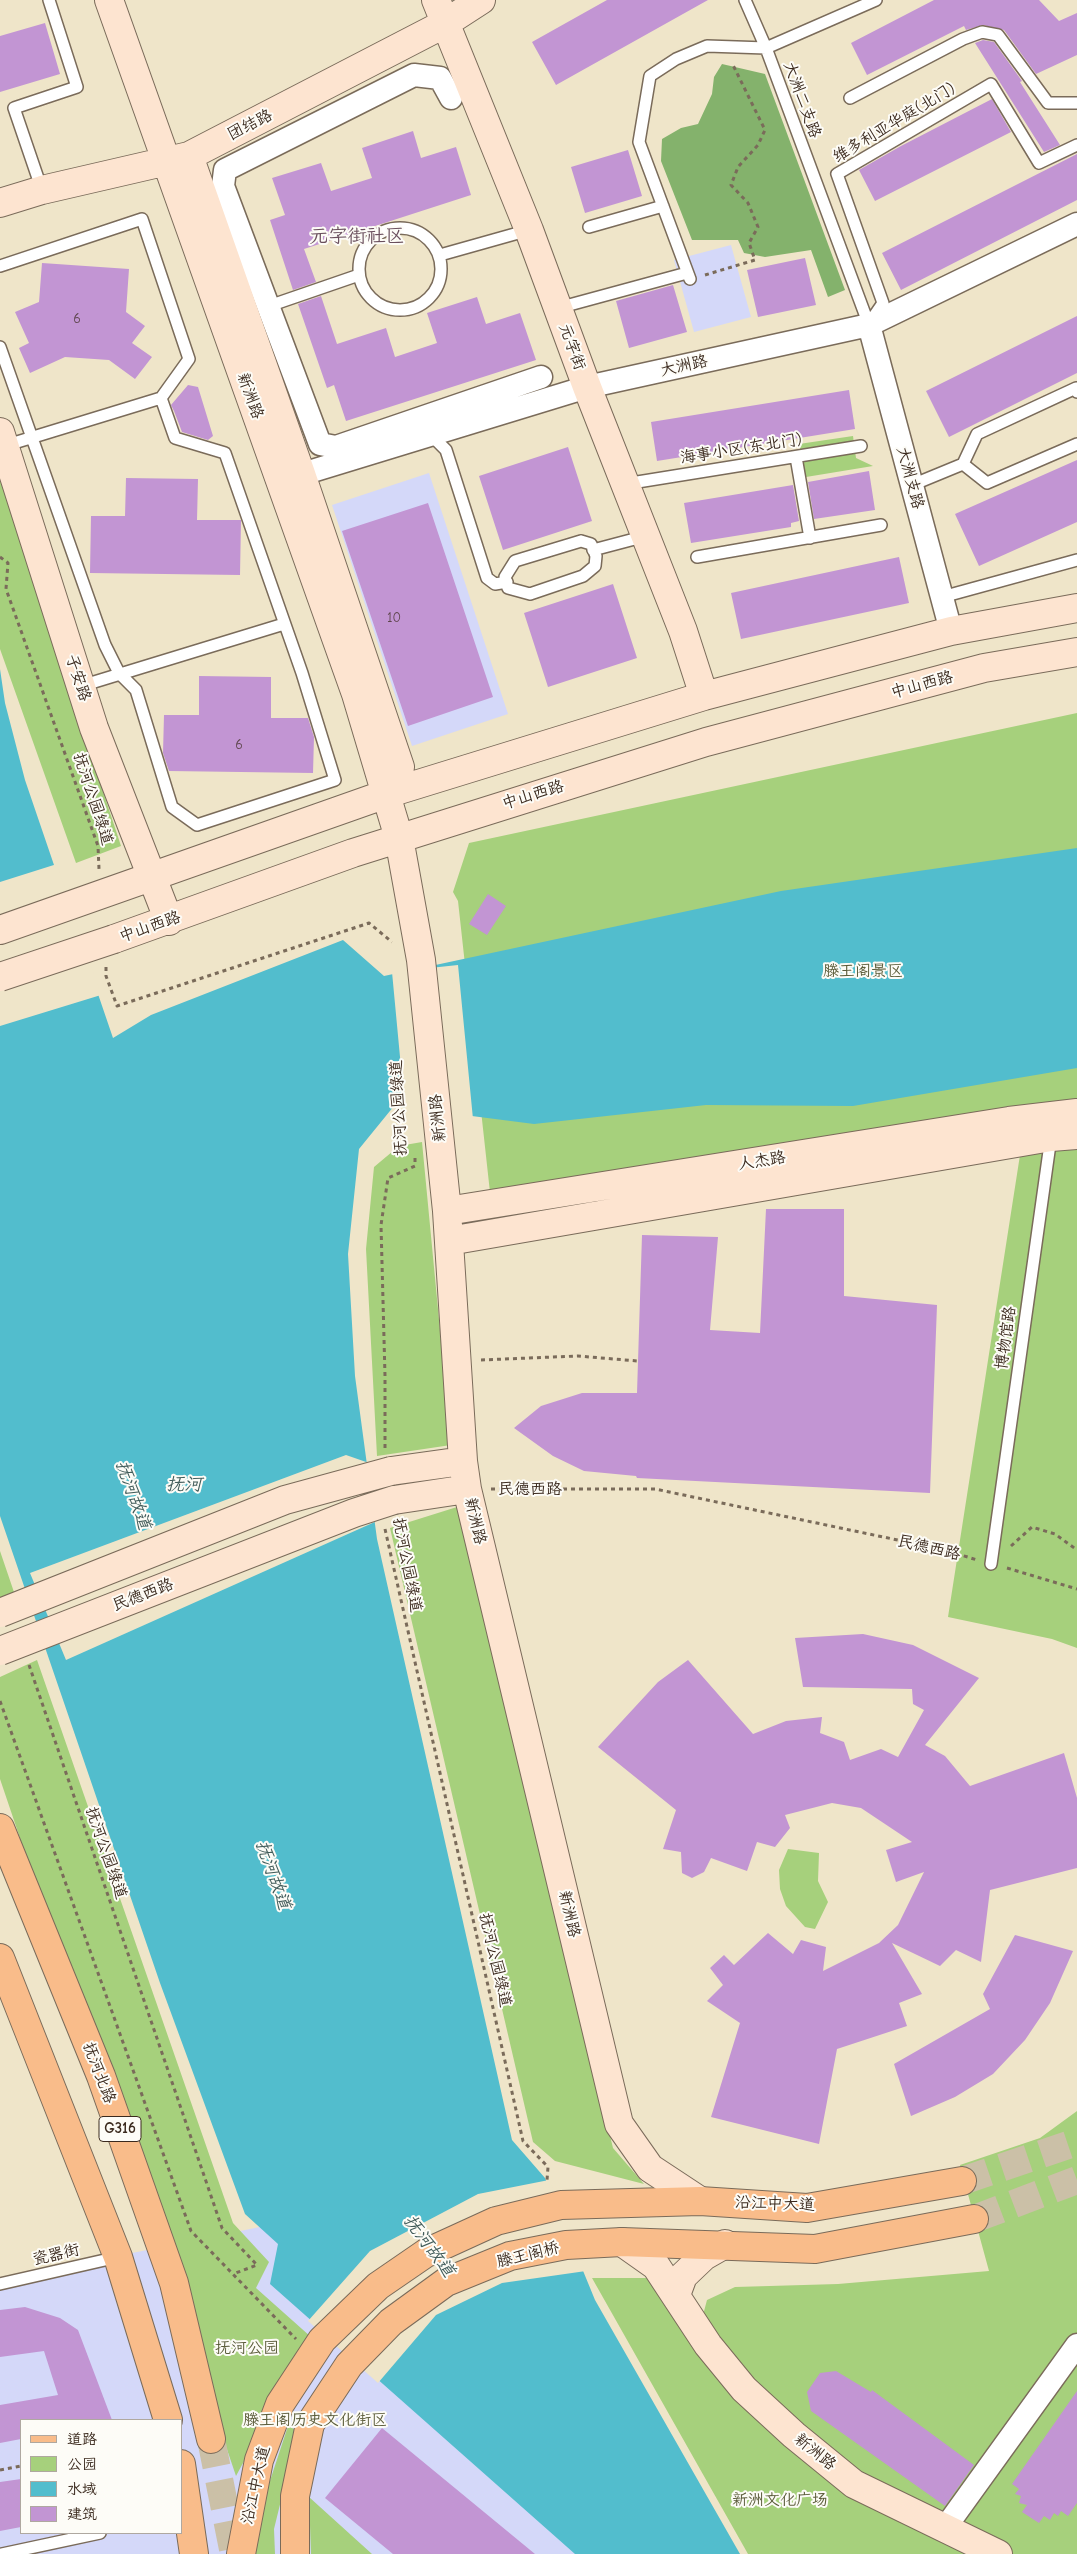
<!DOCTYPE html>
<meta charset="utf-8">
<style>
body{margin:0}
#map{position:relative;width:1077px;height:2554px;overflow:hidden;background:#efe5c9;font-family:"Comic Neue","LXGW WenKai TC",sans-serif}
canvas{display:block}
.legend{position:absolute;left:20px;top:2419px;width:162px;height:115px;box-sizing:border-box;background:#fdfcf7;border:1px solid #afa8a0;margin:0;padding:6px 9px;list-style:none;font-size:15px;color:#3b2a1e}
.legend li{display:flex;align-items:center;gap:10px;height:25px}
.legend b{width:25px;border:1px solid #afa8a0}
</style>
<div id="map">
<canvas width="1077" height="2554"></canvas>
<ul class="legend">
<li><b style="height:6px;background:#f9bc8a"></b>道路</li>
<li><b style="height:14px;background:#a6d07c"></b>公园</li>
<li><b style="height:14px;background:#52bdcd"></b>水域</li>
<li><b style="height:14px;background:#c295d3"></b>建筑</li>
</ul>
</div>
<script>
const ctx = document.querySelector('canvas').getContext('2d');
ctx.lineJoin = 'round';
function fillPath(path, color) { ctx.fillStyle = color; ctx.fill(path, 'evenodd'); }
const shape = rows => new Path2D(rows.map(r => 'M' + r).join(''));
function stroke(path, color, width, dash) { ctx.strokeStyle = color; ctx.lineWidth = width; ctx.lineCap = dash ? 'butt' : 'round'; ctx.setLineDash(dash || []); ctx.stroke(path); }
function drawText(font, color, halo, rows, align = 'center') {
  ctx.font = font + ' "Comic Neue","LXGW WenKai TC",sans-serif'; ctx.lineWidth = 4; ctx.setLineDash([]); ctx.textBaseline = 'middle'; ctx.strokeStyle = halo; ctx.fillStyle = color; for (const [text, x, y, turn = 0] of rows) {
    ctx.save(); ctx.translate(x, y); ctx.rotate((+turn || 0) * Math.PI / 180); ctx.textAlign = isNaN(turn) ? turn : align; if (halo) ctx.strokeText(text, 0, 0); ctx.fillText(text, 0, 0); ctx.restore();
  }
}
const built = shape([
 [731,245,751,317,694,332,674,260],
 [429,473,508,714,412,746,332,505],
 [299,2219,646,2554,0,2554,0,2280],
 [21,2420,181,2420,181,2533,21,2533]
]);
const green = shape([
 [853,436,856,458,873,466,806,477,799,444],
 [0,478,121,846,76,863,0,649],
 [1077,713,1077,1648,1052,1639,948,1617,1020,1155,496,1247,458,901,453,892,469,843],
 [422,1142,451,1445,377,1456,366,1249,374,1167,399,1146],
 [457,1507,613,2148,644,2184,555,2161,533,2142,390,1528],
 [0,1551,16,1598,0,1606],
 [37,1660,233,2223,269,2262,256,2288,311,2337,236,2476,0,1779,0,1677],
 [788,1849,819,1853,818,1881,828,1902,815,1929,805,1927,786,1906,780,1889,779,1870],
 [1077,2111,1077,2554,986,2554,858,2477,752,2383,703,2315,707,2300,735,2287,838,2284,989,2271,960,2165,1040,2138],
 [592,2278,649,2278,738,2393,978,2554,748,2554],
 [288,2426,298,2431,274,2529,275,2554,253,2554,262,2505],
 [309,2497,372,2554,311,2554]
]);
const forest = shape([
 [722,64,765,74,845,290,828,297,811,250,765,257,744,253,738,240,692,240,661,161,662,139,681,128,698,124,712,94,714,77]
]);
const water = shape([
 [0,669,5,703,25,780,113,1038,151,1015,343,940,384,976,781,891,1077,848,1077,1068,853,1106,706,1105,534,1124,394,1106,359,1149,348,1254,355,1376,377,1539,512,2140,545,2178,595,2300,740,2554,575,2554,270,2284,278,2244,245,2214,160,1983,0,1516]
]);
const pier = shape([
 [57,864,101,995,0,1026,0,882],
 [458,965,473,1119,405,1110,392,972],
 [346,1455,369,1463,377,1521,66,1660,30,1573],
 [549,2180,586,2271,502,2283,436,2315,378,2383,308,2321,370,2251,478,2194]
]);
const building = shape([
 [607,0,708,0,556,85,532,42],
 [934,0,1039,0,1059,21,1077,13,1077,55,1036,74,1004,30,983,25,966,30,964,26,867,75,851,43],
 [45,23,60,74,0,92,0,36],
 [983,40,994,42,1022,81,1020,82,1060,145,1044,152,975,43],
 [992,99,1011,132,875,201,859,170,901,146],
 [413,131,421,158,456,147,471,195,304,249,316,282,293,290,270,220,285,215,272,178,321,163,331,191,372,178,362,148],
 [628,150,642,196,585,213,571,167],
 [1077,154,1077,200,901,290,882,253],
 [805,258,816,305,758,317,747,270],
 [42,263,129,269,126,312,145,326,132,343,152,357,135,379,109,360,65,357,30,373,19,348,29,343,15,312,39,302],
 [673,285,687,332,629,348,616,301],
 [321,296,337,344,386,328,395,357,437,343,427,313,477,297,486,324,520,313,536,360,346,421,334,385,327,388,298,304],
 [1077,316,1077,373,949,437,926,391],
 [188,385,198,387,213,436,208,440,182,432,174,411,171,405],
 [849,390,855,429,657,461,651,422],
 [568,447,592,521,503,550,479,476],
 [1077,460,1077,522,979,566,955,514],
 [869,471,875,510,814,519,808,482],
 [126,478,198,479,197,520,241,520,240,575,90,573,91,516,125,516],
 [793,485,799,521,791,523,791,527,691,543,684,503],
 [428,503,493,697,408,726,342,531],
 [899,557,909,603,741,639,731,593],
 [613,584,637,658,548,687,524,613],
 [199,676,271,677,271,718,308,718,314,737,313,773,169,771,163,753,164,715,199,715],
 [488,894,506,906,487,935,469,924],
 [766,1209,844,1209,844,1296,937,1305,930,1493,637,1478,636,1476,584,1471,553,1456,514,1428,541,1406,582,1393,637,1393,642,1235,718,1237,710,1330,760,1333],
 [863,1634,913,1645,979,1678,925,1745,945,1756,970,1786,1064,1753,1077,1798,1077,1868,990,1890,981,1962,956,1950,940,1966,892,1943,922,1994,899,2003,907,2026,837,2049,819,2144,711,2117,740,2023,707,2001,723,1985,710,1968,724,1955,734,1965,768,1933,793,1954,801,1940,826,1947,823,1971,879,1943,898,1925,924,1872,896,1882,886,1850,912,1842,861,1808,832,1803,785,1815,790,1828,775,1847,757,1842,747,1871,711,1858,704,1872,692,1878,682,1873,681,1852,663,1849,676,1810,598,1747,658,1682,688,1660,753,1734,786,1721,822,1717,820,1733,844,1742,850,1760,881,1749,898,1757,924,1710,913,1704,912,1689,803,1687,795,1638],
 [1015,1935,1073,1951,1050,2003,1025,2040,993,2074,955,2097,911,2116,894,2064,990,2009,983,1994],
 [25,2307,60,2318,78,2330,112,2420,21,2420,21,2439,0,2443,0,2405,58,2395,44,2351,0,2357,0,2310],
 [836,2371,871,2392,872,2390,974,2465,945,2506,811,2411,807,2392,820,2373],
 [1077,2391,1077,2503,1068,2516,1061,2511,1058,2516,1054,2513,1050,2520,1044,2516,1039,2523,1022,2512,1027,2505,1019,2503,1021,2496,1015,2494,1019,2489,1012,2484],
 [382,2428,535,2554,393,2554,325,2498],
 [21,2479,21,2527,0,2531,0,2482]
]);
const primaryTunnel = shape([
 [211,2439,234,2554]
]);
const highwayTunnel = shape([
 [962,2181,1077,2142],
 [974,2219,1077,2180]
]);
const path = shape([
 [705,275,755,260,749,243,758,227,748,203,731,185,738,167,758,145,765,130,732,63],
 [0,557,8,563,6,589,98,846,99,869],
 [106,967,106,976,117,1006,369,923,392,942],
 [481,1360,578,1356,638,1361],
 [385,1448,385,1376,381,1225,388,1178,415,1166,415,1157],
 [491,1489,655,1489,945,1550,977,1560],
 [385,1529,523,2141,548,2167,547,2180],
 [1011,1546,1032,1527,1055,1534,1077,1550],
 [1007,1568,1077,1589],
 [29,1665,222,2228,257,2265,233,2274],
 [0,1701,191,2231,296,2339],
 [0,2470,21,2466]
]);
const lane = shape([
 [745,0,766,48,869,325],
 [850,98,963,39,982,32,998,35,1048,103,1077,103],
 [42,190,14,108,77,87,49,0],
 [589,227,663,206],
 '359 269a41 41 0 1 1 82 0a41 41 0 1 1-82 0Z',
 [440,255,529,230],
 [0,266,142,219,189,359,161,398,175,438,225,453,302,673,335,780,197,825,172,807,136,690,119,673,105,645,0,347],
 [690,279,639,142,650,76,676,59,707,46,766,48,876,0],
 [266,307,359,275],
 [558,308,687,273],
 [872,319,883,303,837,174,991,84,1039,163,1077,145],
 [431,435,446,450,487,578,495,584,507,582],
 [4,446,161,398],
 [796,457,810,538],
 [963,464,987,483,1077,444],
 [625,484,861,446],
 [912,485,963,464,977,434,1076,388,1077,392],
 [581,541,591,544,596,556,595,566,583,576,530,594,508,588,505,577,515,561,581,541],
 [593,550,646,536],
 [697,557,881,525],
 [942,597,1077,560],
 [81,686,284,624],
 [991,1564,1051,1137],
 [0,2284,118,2257],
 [2,2554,100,2533]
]);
const street = shape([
 [451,98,440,78,414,75,225,170,223,186,320,444,336,447,541,377],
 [869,325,951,631],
 [286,479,587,387,869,325,1077,224],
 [945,2528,1077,2345]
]);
const secondary = shape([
 [109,0,356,694,399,838,421,960,447,1211,463,1461,467,1489,619,2124,650,2168,700,2201],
 [436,0,529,230,587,387,683,631,704,696],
 [189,156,301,474,400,767,386,794],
 [0,203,42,190,189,156,444,24,481,0],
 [0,432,94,728,169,921],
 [0,930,386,794,704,696,951,631,1077,608],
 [114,939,353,853,706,742,984,668,1077,652],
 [447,1211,1009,1121,1077,1113],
 [449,1241,1051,1137,1077,1135],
 [391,1471,463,1461],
 [394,1500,467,1489],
 [622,2242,656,2266,708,2345,744,2389,794,2435,854,2484,998,2554],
 [676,2295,683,2276,704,2256,725,2244]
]);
const primary = shape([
 [0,1828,101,2076,174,2283,211,2439],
 [0,1958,118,2257,168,2420],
 [181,2464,194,2554]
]);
const highway = shape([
 [241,2554,259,2460,280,2404,322,2340,378,2286,426,2253,496,2221,561,2205,700,2201,807,2208,962,2181],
 [295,2554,295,2496,310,2424,349,2365,391,2322,446,2282,510,2256,566,2245,622,2242,815,2249,974,2219]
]);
const secondaryBridge = shape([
 [0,977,114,939],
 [0,1613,285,1500,391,1471],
 [0,1651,354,1513,394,1500]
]);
const numberNames = [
 ["6",77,319],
 ["10",394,618],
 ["6",239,745]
];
const shields = [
 [120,2129,42]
];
const shieldNames = [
 ["G316",120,2129]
];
const streetNames = [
 ["大洲二支路",802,100,70],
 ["维多利亚华庭(北门)",894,123,-31],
 ["团结路",250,125,-27],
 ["元字街",572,347,70],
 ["大洲路",684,366,-12],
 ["新洲路",250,396,70],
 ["海事小区(东北门)",741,449,-9],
 ["大洲支路",910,478,75],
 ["子安路",78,678,72],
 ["中山西路",922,685,-15],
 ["中山西路",533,795,-17],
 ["抚河公园绿道",93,799,72],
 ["中山西路",150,927,-19],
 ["抚河公园绿道",399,1108,-93],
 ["新洲路",438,1118,-96],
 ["人杰路",762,1161,-9],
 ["博物馆路",1006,1338,-82],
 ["民德西路",530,1489],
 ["新洲路",475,1521,77],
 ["民德西路",929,1548,13],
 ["抚河公园绿道",407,1565,79],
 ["民德西路",143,1595,-21],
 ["抚河公园绿道",106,1853,71],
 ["新洲路",569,1914,77],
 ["抚河公园绿道",495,1960,77],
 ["抚河北路",99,2073,69],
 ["沿江中大道",775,2204,2],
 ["瓷器街",56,2255,-13],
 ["滕王阁桥",528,2255,-14],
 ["新洲路",815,2452,39],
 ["沿江中大道",256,2485,-77]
];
const parkNames = [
 ["滕王阁景区",863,971],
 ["抚河公园",247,2348],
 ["滕王阁历史文化街区",315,2420],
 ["新洲文化广场",780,2500]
];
const waterNames = [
 ["抚河",184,1485],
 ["抚河故道",133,1495,70],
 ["抚河故道",273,1875,70],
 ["抚河故道",429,2246,53]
];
const quarterNames = [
 ["元字街社区",357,237]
];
fillPath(built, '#d4d8f9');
fillPath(green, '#a6d07c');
fillPath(forest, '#84b26c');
fillPath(water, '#52bdcd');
fillPath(pier, '#efe5c9');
fillPath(building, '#c295d3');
stroke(primaryTunnel, '#cbc0a7', 28, [28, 14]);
stroke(highwayTunnel, '#cbc0a7', 28, [28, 14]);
stroke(lane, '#7a6b5a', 14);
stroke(street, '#7a6b5a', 25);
stroke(secondary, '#7a6b5a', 30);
stroke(primary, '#7a6b5a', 30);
stroke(highway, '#7a6b5a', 30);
stroke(path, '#7a6b5a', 3, [4, 4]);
stroke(lane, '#fff', 11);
stroke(street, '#fff', 22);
stroke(secondary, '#fde4d0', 28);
stroke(primary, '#f9bc8a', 28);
stroke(highway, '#f9bc8a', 28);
stroke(secondaryBridge, '#7a6b5a', 30, []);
stroke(secondaryBridge, '#fde4d0', 28);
drawText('14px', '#5d454b', null, numberNames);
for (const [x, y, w] of shields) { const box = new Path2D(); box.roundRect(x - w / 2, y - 12.5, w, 25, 4); ctx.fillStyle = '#fdfcf7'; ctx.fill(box); stroke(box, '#3b2a1e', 1); }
drawText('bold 15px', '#3b2a1e', null, shieldNames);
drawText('16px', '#3b2a1e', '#fdfcf7', streetNames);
drawText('16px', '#5b5c3a', '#fdfcf7', parkNames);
drawText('italic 18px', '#435d5b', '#fdfcf7', waterNames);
drawText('19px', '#6a4f5d', '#fdfcf7', quarterNames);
</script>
